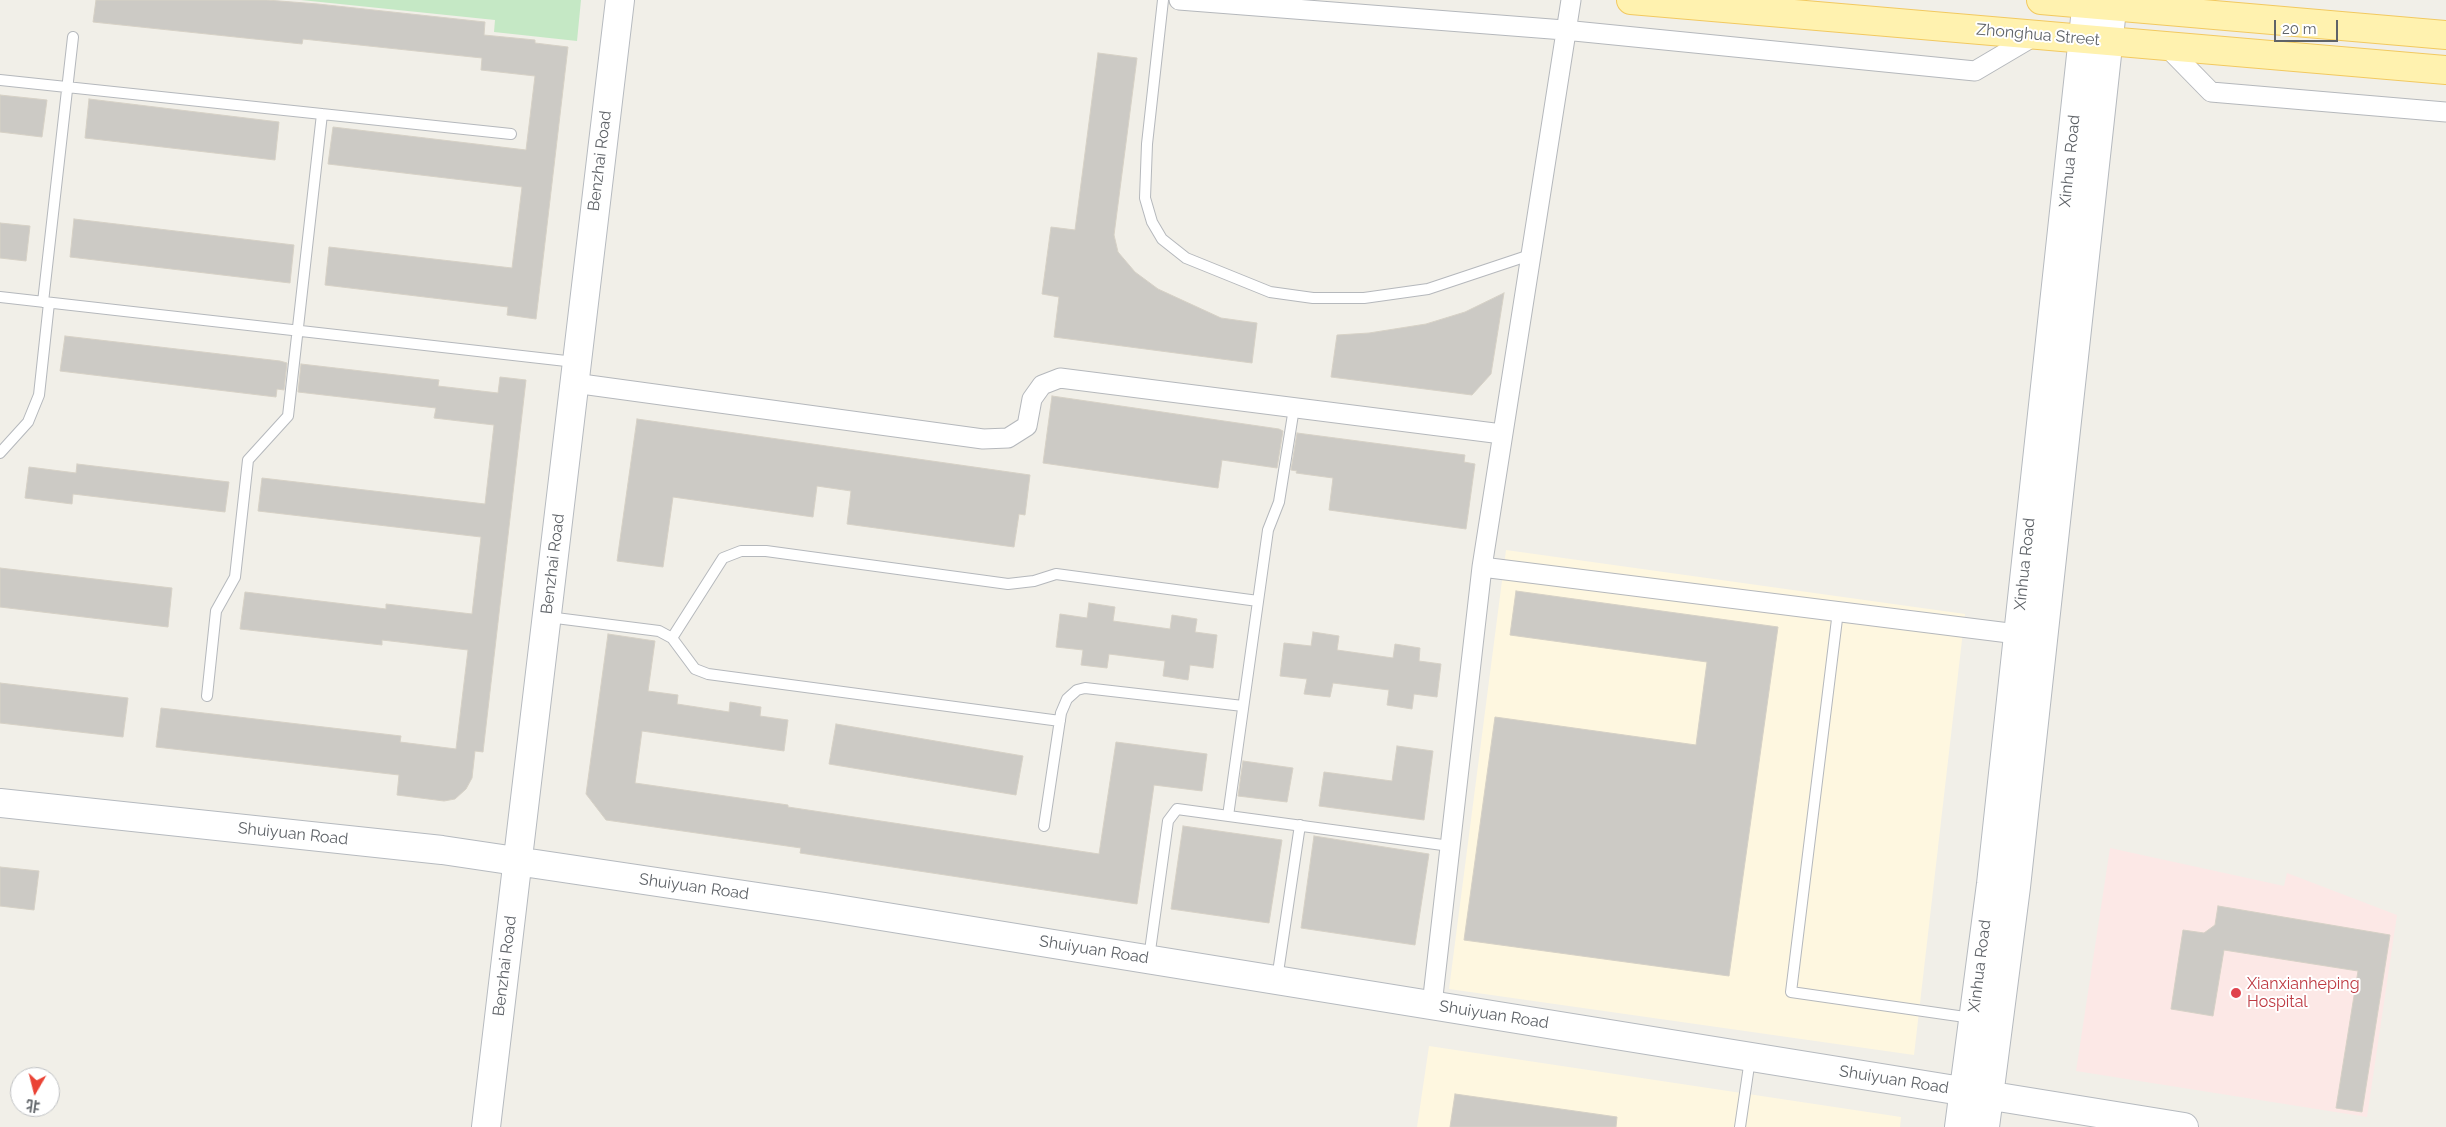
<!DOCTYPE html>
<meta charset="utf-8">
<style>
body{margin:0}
#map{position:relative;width:2446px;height:1127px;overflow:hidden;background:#f1efe8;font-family:Raleway,"Noto Sans SC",sans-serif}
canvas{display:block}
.north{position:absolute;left:10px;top:1067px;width:50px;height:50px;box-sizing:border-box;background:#fff;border:1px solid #bfc1c3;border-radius:50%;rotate:188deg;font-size:14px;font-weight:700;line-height:20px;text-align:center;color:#5f6368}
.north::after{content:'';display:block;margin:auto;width:18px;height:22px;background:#ea4335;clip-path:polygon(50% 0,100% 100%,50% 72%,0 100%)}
.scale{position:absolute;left:2274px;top:20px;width:64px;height:22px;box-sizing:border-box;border:2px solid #5f6368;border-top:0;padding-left:6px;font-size:15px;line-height:18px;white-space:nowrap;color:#5f6368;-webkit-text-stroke:4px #fff;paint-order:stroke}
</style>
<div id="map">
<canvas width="2446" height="1127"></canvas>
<div class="north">北</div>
<div class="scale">20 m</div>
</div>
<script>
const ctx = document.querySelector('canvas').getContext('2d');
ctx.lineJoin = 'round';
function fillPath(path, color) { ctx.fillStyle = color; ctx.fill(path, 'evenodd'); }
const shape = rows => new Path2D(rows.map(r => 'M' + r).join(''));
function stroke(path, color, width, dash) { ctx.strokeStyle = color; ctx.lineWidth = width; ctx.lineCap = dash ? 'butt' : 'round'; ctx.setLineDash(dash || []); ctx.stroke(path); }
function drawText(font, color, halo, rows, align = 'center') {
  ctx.font = font + ' Raleway,sans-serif'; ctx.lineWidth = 4; ctx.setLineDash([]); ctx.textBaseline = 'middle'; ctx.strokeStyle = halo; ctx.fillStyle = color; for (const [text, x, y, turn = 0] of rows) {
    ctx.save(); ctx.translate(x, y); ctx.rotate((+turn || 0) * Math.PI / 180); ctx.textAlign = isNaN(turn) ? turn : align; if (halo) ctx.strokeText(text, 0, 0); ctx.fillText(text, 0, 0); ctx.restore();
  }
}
const commercial = shape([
 [1506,550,1965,614,1914,1055,1449,989],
 [1429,1046,1901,1117,1900,1127,1417,1127]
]);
const medical = shape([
 [2110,848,2284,886,2287,873,2397,915,2367,1117,2076,1071]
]);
const green = shape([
 [301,0,581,0,577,41,494,32,495,20]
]);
const building = shape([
 [96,0,267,0,318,4,485,22,484,35,535,40,535,43,568,47,536,319,507,315,508,307,325,285,329,247,512,268,522,187,328,164,333,127,526,150,535,76,481,70,482,58,303,39,302,44,93,22,96,0],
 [1098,53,1137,58,1114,235,1118,252,1135,272,1158,289,1221,318,1257,323,1252,363,1054,337,1059,297,1042,294,1051,227,1075,230,1098,53],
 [0,95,47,100,42,137,0,132,0,95],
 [89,99,279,122,275,160,85,138,89,99],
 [74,219,294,245,290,283,70,257,74,219],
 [0,223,30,226,26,261,0,258,0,223],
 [1504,293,1491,374,1472,395,1331,377,1337,335,1369,333,1426,324,1465,312,1504,293],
 [65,336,280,361,287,363,284,390,277,389,276,397,60,371,65,336],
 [301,364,439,380,438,386,498,393,500,377,526,380,483,752,475,751,472,778,466,789,455,799,444,801,397,795,399,775,156,747,161,708,401,736,400,742,456,749,468,650,382,640,382,645,240,629,245,592,386,609,386,604,472,614,481,537,258,511,262,478,485,504,494,425,434,418,436,408,298,392,301,364],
 [1052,396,1279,429,1283,431,1277,468,1222,460,1218,488,1043,463,1052,396],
 [637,419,1030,475,1025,515,1019,514,1014,547,847,524,851,491,817,486,813,517,673,497,663,567,617,561,637,419],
 [1297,433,1465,455,1464,462,1475,464,1466,529,1329,510,1333,478,1296,473,1297,471,1291,470,1297,433],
 [77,464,229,482,225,512,73,494,72,504,25,498,29,467,76,473,77,464],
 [0,568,172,588,168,627,0,607,0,568],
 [1516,591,1778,627,1729,976,1464,940,1495,717,1696,745,1707,662,1510,635,1516,591],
 [1089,603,1115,607,1113,621,1170,629,1172,615,1197,619,1195,632,1217,635,1213,668,1190,665,1188,680,1163,676,1165,661,1109,654,1107,668,1081,665,1083,650,1056,647,1060,614,1087,618,1089,603],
 [1313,632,1339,636,1337,650,1393,658,1395,644,1420,648,1419,661,1441,664,1437,697,1414,694,1412,709,1387,705,1389,690,1333,683,1330,697,1304,694,1307,679,1280,676,1284,643,1311,646,1313,632],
 [608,634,655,641,648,691,678,695,677,704,729,712,730,702,761,707,760,716,788,720,784,751,642,731,635,783,788,805,788,807,1099,854,1116,742,1207,754,1202,791,1154,785,1137,904,800,853,801,848,606,820,586,794,608,634],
 [0,683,128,698,123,737,0,723,0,683],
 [836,724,1023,756,1016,795,829,764,836,724],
 [1397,746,1433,751,1424,820,1319,806,1324,772,1392,781,1397,746],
 [1243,761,1293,768,1287,802,1238,796,1243,761],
 [1183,826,1282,840,1269,923,1171,909,1183,826],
 [1314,836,1429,854,1415,945,1301,928,1314,836],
 [0,867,39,871,34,910,0,906,0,867],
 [2218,906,2390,935,2362,1112,2336,1108,2358,971,2224,950,2213,1016,2171,1009,2183,930,2204,933,2215,925,2218,906],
 [1455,1094,1617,1117,1616,1127,1450,1127,1455,1094]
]);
const lane = shape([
 [1163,0,1147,144,1145,198,1152,222,1162,239,1186,258,1270,292,1313,298,1364,298,1428,289,1530,255],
 [0,80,511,134],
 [0,297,575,362],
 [43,302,73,37],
 [0,453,28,422,39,395,49,303],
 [1838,611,1791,992,1972,1018],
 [548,617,659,631,672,638,695,669,708,674,1060,721],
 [672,638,723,558,741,551,766,551,1008,584,1034,581,1056,574,1258,601],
 [207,696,216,611,235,577,248,460,288,416,322,114],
 [1228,816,1268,530,1279,502,1294,408],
 [1044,826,1061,713,1067,699,1077,690,1085,688,1243,706],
 [1149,958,1168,821,1177,809,1450,846],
 [1277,979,1300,825],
 [1740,1127,1750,1059]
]);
const street = shape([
 [1179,0,1564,30,1975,71,2036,35],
 [2166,46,2211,92,2446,112],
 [574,383,983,439,1008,438,1027,426,1032,399,1042,385,1060,378,1502,434],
 [1482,567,2017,634],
 [1432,1005,1482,567,1571,0]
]);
const secondary = shape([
 [0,803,442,850,825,907,2184,1127],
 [486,1127,620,0],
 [1959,1127,1991,884,2087,0],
 [1985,1127,2016,887,2113,0]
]);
const primary = shape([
 [1631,0,2446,70],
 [2041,0,2446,35]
]);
const markers = [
 [2236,993,6,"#e0444e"]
];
const streetNames = [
 ["Zhonghua Street",2038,35,5],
 ["Benzhai Road",600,161,-83],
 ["Xinhua Road",2070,161,-84],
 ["Benzhai Road",553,564,-83],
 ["Xinhua Road",2025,564,-84],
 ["Shuiyuan Road",293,834,6],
 ["Shuiyuan Road",694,887,8],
 ["Shuiyuan Road",1094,950,9],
 ["Benzhai Road",505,966,-83],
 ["Xinhua Road",1980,966,-83],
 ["Shuiyuan Road",1494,1015,9],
 ["Shuiyuan Road",1894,1080,9]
];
const healthNames = [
 ["Xianxianheping",2247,984],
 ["Hospital",2247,1002]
];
fillPath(commercial, '#fef7e0');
fillPath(medical, '#fce8e6');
fillPath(green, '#c5e8c5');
fillPath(building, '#cccac5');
stroke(building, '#d6d1c6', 1);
stroke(lane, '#b5b8bc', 12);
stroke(street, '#b5b8bc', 21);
stroke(secondary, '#b6babf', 30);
stroke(primary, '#f2c960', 30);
stroke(lane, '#fff', 10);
stroke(street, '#fff', 19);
stroke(secondary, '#fff', 28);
stroke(primary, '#fff2af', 28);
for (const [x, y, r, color] of markers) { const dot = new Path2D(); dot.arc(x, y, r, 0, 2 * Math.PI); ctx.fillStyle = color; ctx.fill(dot); stroke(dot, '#fff', 2); }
drawText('16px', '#5f6368', '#fff', streetNames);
drawText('16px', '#be3a42', '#fff', healthNames, 'left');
</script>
